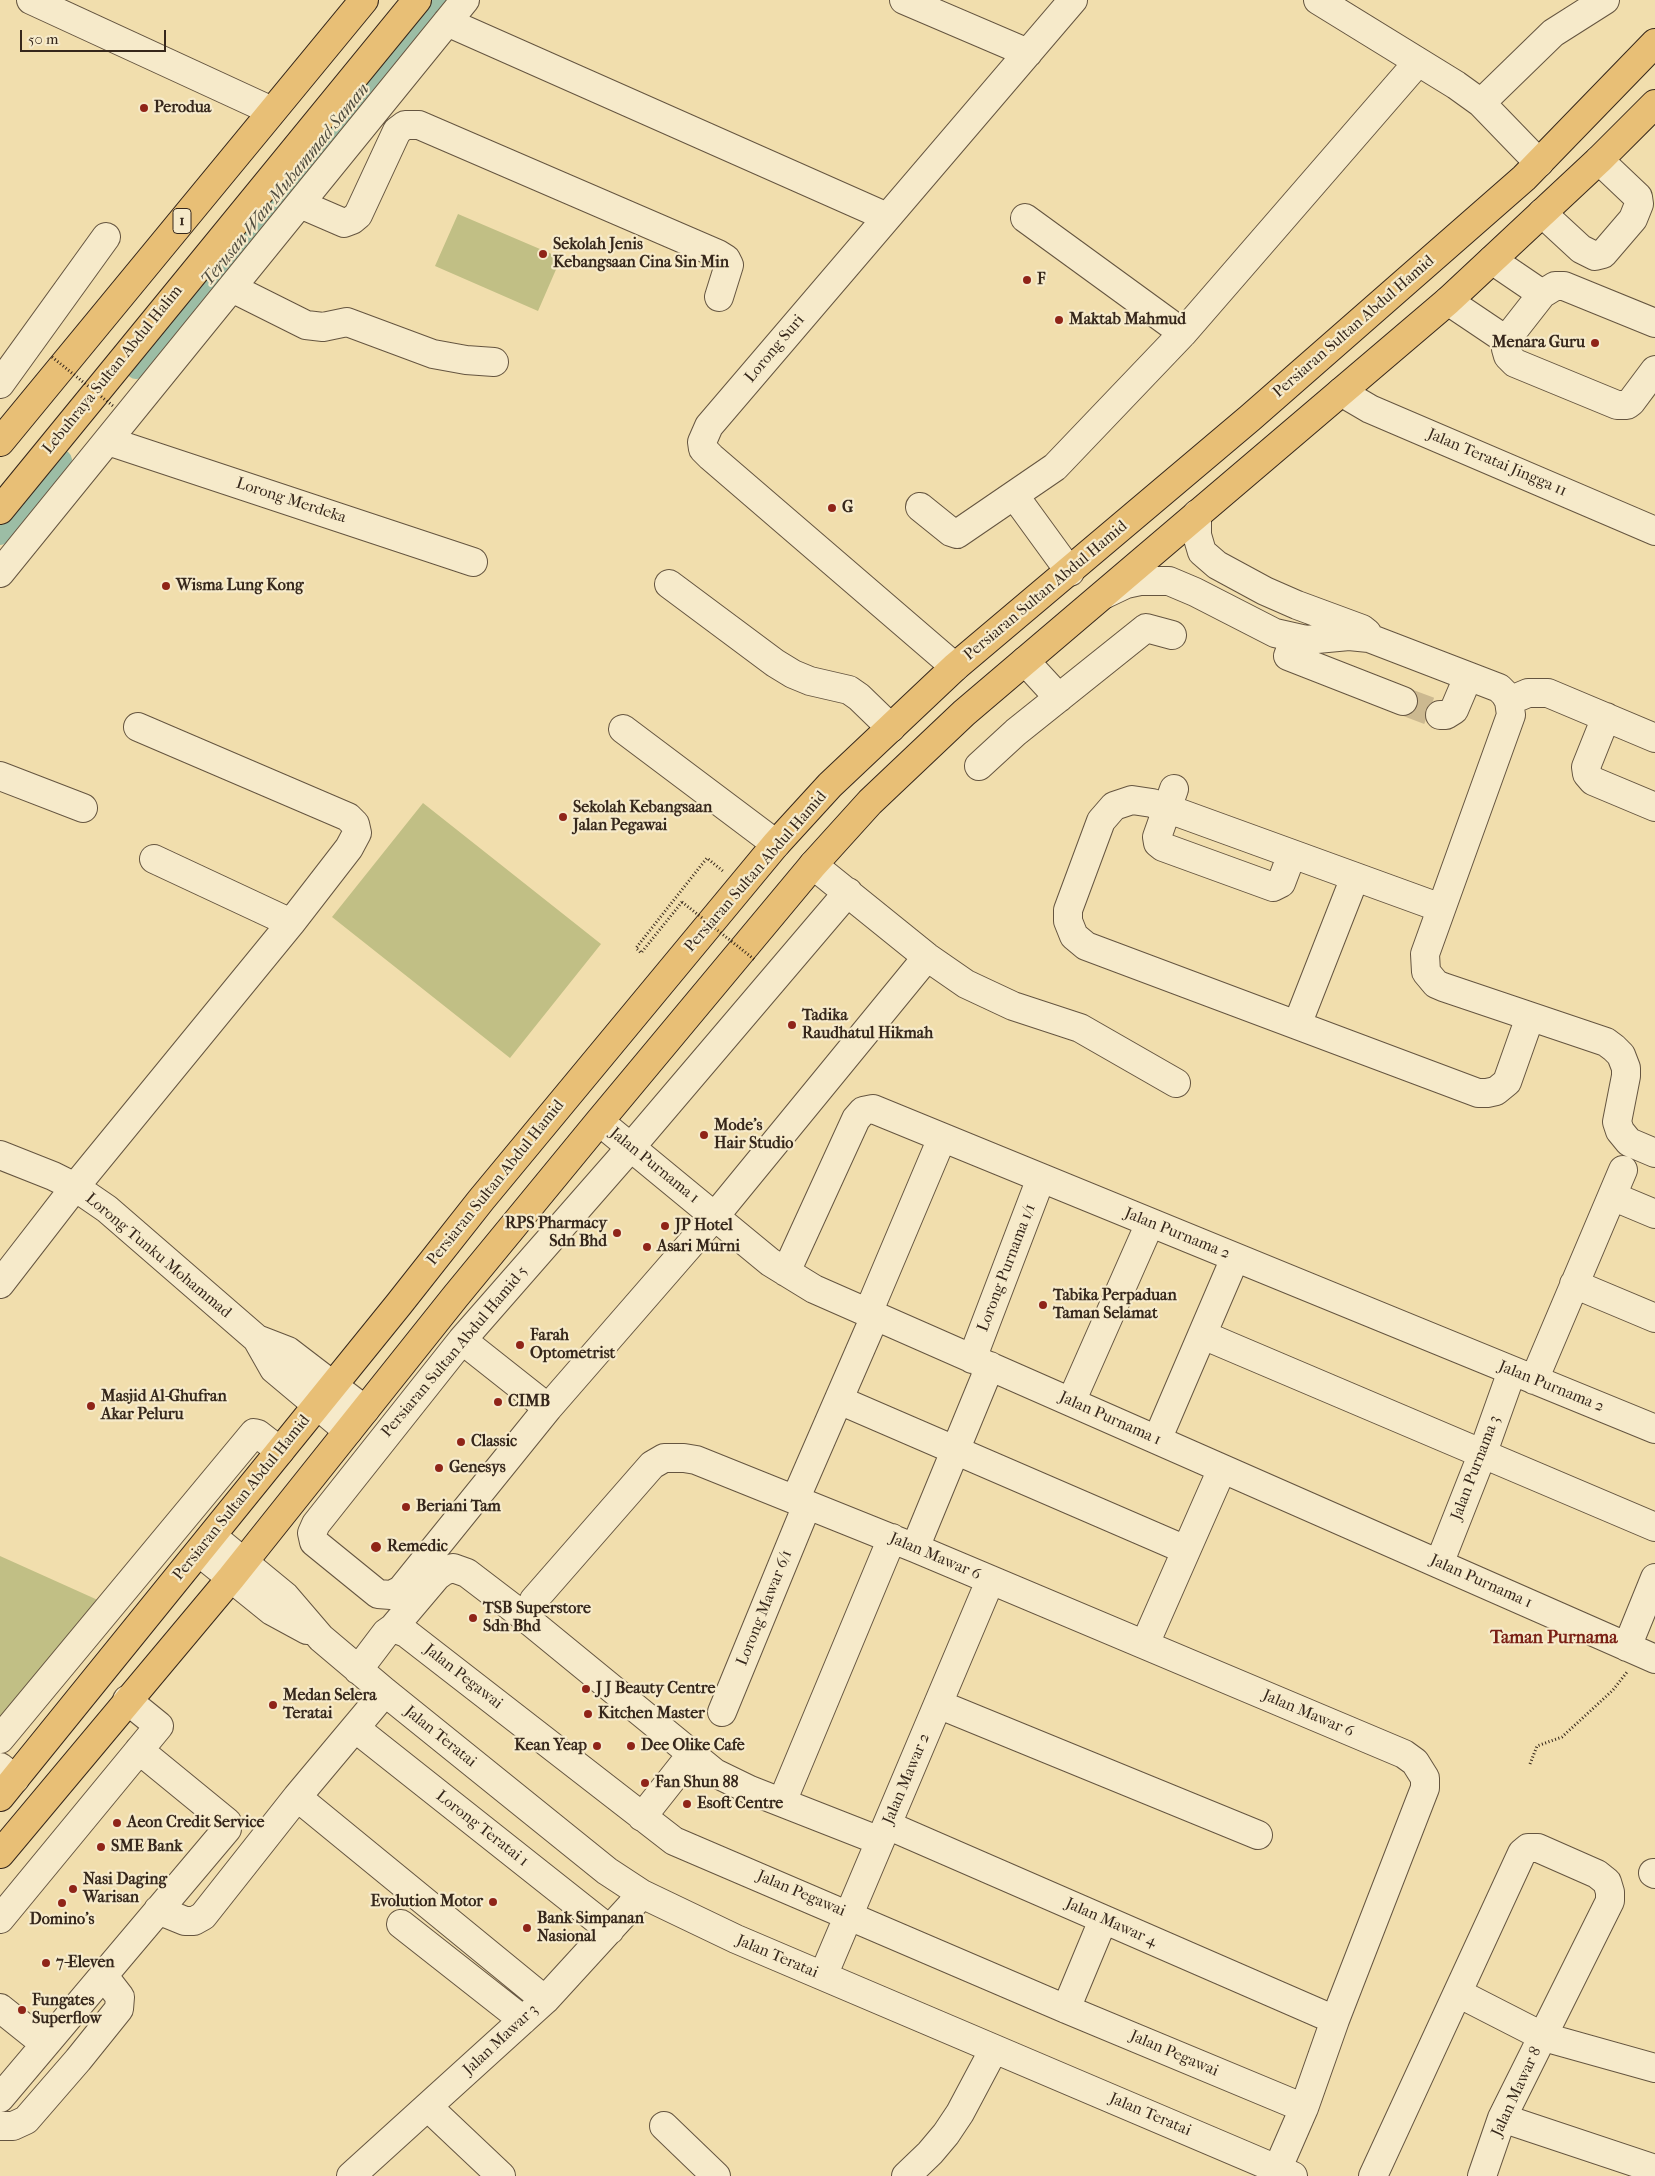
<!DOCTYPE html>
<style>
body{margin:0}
#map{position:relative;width:1655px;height:2176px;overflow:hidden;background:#f1dead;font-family:"IM FELL French Canon",serif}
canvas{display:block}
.scale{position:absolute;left:20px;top:30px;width:146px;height:22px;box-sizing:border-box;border:2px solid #36271b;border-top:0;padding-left:6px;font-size:15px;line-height:18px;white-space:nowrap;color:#36271b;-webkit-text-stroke:4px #f6eaca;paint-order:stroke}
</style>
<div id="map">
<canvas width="1655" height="2176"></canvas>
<div class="scale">50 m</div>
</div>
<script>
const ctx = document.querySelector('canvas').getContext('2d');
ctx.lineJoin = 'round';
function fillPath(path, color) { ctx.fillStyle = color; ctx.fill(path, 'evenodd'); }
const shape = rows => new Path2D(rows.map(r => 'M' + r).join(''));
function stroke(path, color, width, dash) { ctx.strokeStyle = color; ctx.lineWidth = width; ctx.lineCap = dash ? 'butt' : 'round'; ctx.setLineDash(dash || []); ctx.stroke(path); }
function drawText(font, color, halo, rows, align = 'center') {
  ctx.font = font + ' "IM FELL French Canon",serif'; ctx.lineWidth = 4.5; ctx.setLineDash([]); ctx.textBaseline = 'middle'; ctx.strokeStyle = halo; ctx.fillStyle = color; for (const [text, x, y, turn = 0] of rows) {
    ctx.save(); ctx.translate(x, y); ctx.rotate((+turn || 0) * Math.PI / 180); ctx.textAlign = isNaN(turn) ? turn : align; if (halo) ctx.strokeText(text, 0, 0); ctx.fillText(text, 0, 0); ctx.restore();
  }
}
const green = shape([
 [458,214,561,258,538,311,435,266],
 [423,803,601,944,510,1058,332,917],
 [0,1556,100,1601,0,1728]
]);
const canal = shape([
 [136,369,437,0],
 [0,535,62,460]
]);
const minorTunnel = shape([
 [1403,701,1440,715]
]);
const path = shape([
 [682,902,641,953,636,948,707,858,724,872],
 [1530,1764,1537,1746,1562,1737,1613,1690,1627,1672]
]);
const minor = shape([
 [31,0,272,111],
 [904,0,1028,53],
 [1318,0,1456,85,1481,103,1539,163],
 [447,22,887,217],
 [1481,103,1553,33,1605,0],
 [300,204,344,223,352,220,358,215,397,131,405,125,419,125,718,254,726,259,729,265,719,297],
 [1542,213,1581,249,1595,256,1603,254,1633,219,1639,204,1638,197,1599,160],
 [1025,218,1183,333],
 [1492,260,1542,294],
 [232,288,306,325,323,327,347,322,433,354,466,360,494,362],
 [1448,301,1506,340],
 [1655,323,1564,286,1555,286,1542,294,1506,340,1506,349,1508,356,1515,363,1617,405,1627,405,1631,402,1655,370],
 [0,384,106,237],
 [1341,392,1370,409,1655,531],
 [108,441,473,562],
 [1014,495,1070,572],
 [920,507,951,532,957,534,1055,467,1183,333,1418,62],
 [1197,514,1197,535,1202,552,1217,565,1265,591,1297,605,1362,629,1367,633],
 [0,573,465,0],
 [669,584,775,663,793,674,810,681,849,690,859,697,891,728],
 [1105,594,1126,584,1140,581,1169,581,1195,592,1275,633,1306,640,1349,636,1369,638,1499,688,1505,694,1509,701,1511,715,1425,954,1426,972,1436,984,1443,987,1606,1042,1614,1048,1621,1055,1626,1068,1626,1076,1617,1122,1620,1131,1629,1142,1655,1153],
 [1295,638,1288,656,1403,701],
 [1025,661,1059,698],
 [955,667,711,457,703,449,702,442,709,426,1073,0],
 [1509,701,1528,693,1548,693,1655,738],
 [1440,715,1446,715,1454,710,1468,677],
 [1606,717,1586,767,1587,774,1593,781,1655,807],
 [623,729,776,844],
 [979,766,1016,732,1146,628,1172,635],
 [0,776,83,808],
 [1174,789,1157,837,1158,843,1163,847,1273,887,1281,883,1292,854],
 [154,859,291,923],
 [813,865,927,957,966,984,1013,1006,1080,1028,1176,1083],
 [848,892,631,1147,462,1340,316,1524,312,1533,314,1542,378,1594,391,1595,401,1590,548,1408,715,1216,927,957],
 [1441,908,1152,803,1132,800,1114,806,1101,821,1068,910,1068,921,1074,936,1086,946,1478,1093,1487,1093,1496,1091,1507,1082,1530,1017],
 [1297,1025,1355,877],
 [600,1122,770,1262,814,1289,1655,1659],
 [0,1155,53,1176,75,1187,107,1209,257,1339,274,1369,348,1431],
 [1612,1196,1655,1214],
 [786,1272,856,1119,863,1111,873,1109,1655,1429],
 [0,1284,75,1187,291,923,349,848,357,833,355,824,348,817,138,727],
 [1574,1284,1655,1318],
 [868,1313,942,1138],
 [1203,1335,1655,1527],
 [257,1339,288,1351,365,1410],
 [462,1340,548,1408],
 [972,1359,1041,1178],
 [1534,1380,1623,1170],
 [839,1400,1186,1550],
 [1071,1402,1150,1223],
 [1157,1440,1235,1258],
 [795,1500,875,1316],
 [212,1536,285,1596,321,1638,385,1692,607,1871,642,1894,736,1939,1293,2176],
 [915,1548,990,1366],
 [199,1552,272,1611,307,1630],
 [1439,1564,1482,1455,1512,1371],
 [534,1600,652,1465,664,1458,684,1458,696,1460,915,1548,1404,1754,1415,1762,1425,1778,1425,1788,1335,2020,1304,2108,1277,2170],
 [393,1628,406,1633,674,1841,1066,2009,1304,2108],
 [1145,1644,1222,1469],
 [1627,1647,1655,1578],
 [358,1670,386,1633,393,1628,437,1576,444,1571,453,1568,467,1573,522,1615,715,1773,750,1790,880,1841],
 [938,1704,1258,1835],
 [722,1712,807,1505],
 [355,1728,610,1930],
 [0,1739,254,1433,258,1434,280,1451],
 [0,1767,15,1779],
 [297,1797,545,2000],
 [782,1802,892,1538],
 [642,1817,691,1755],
 [887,1825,1335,2020],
 [1653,1873,1655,1874],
 [158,1910,185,1921,194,1921,203,1916,297,1797,385,1692],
 [0,1919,159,1726,127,1700],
 [401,1924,523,2020],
 [823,1976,990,1581],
 [1458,1993,1544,2037,1655,2068],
 [0,2008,45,2044],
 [1066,2009,1103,1920],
 [0,2098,227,1829,227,1822,139,1750],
 [428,2107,501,2176],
 [1502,2118,1655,2169],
 [0,2126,13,2126,26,2120,78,2060,119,2009,120,1997,103,1975],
 [664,2126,716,2176],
 [351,2176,545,2000,642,1894],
 [906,2176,930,2153,946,2134,960,2113,994,2049],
 [1373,2176,1522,1853,1528,1848,1538,1848,1597,1874,1607,1882,1610,1892,1610,1901,1502,2118,1482,2176]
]);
const major = shape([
 [0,442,364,0],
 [0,510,417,0],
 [0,1797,399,1304,481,1200,776,844,830,785,955,667,1250,418,1524,178,1655,43],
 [0,1854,231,1578,455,1297,598,1123,813,865,870,802,964,713,1448,301,1599,160,1655,104]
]);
const pathBridge = shape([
 [52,357,113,406],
 [682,902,755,960]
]);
const markers = [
 [144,108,5,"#8f2418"],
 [543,254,5,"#8f2418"],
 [1027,280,5,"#8f2418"],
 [1059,320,5,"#8f2418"],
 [1595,343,5,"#8f2418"],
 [832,508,5,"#8f2418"],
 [166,586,5,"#8f2418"],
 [563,817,5,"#8f2418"],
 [792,1025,5,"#8f2418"],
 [704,1135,5,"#8f2418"],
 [665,1226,5,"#8f2418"],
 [617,1233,5,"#8f2418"],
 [647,1247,5,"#8f2418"],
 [1043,1305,5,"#8f2418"],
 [520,1345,5,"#8f2418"],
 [498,1402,5,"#8f2418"],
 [91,1406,5,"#8f2418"],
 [461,1442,5,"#8f2418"],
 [439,1468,5,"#8f2418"],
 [406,1507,5,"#8f2418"],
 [376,1547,6,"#8f2418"],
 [473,1618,5,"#8f2418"],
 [586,1689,5,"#8f2418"],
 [273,1705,5,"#8f2418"],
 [588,1714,5,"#8f2418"],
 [597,1746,5,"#8f2418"],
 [631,1746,5,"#8f2418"],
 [645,1783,5,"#8f2418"],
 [687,1804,5,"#8f2418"],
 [117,1823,5,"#8f2418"],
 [101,1847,5,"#8f2418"],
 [73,1889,5,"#8f2418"],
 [493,1902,5,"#8f2418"],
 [62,1903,5,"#8f2418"],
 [527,1928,5,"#8f2418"],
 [46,1963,5,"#8f2418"],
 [22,2010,5,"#8f2418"]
];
const shields = [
 [182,221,18]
];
const shieldNames = [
 ["1",182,221]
];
const poiNames = [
 ["Perodua",154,108],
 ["Sekolah Jenis",553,245],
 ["Kebangsaan Cina Sin Min",553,263],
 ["F",1037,280],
 ["Maktab Mahmud",1069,320],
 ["Menara Guru",1585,343,"right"],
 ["G",842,508],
 ["Wisma Lung Kong",176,586],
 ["Sekolah Kebangsaan",573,808],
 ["Jalan Pegawai",573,826],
 ["Tadika",802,1016],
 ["Raudhatul Hikmah",802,1034],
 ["Mode's",714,1126],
 ["Hair Studio",714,1144],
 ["RPS Pharmacy",607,1224,"right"],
 ["Sdn Bhd",607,1242,"right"],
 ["JP Hotel",675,1226],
 ["Asari Murni",657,1247],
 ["Tabika Perpaduan",1053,1296],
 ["Taman Selamat",1053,1314],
 ["Farah",530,1336],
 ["Optometrist",530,1354],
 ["Masjid Al-Ghufran",101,1397],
 ["Akar Peluru",101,1415],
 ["CIMB",508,1402],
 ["Classic",471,1442],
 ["Genesys",449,1468],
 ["Beriani Tam",416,1507],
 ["Remedic",387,1547],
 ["TSB Superstore",483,1609],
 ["Sdn Bhd",483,1627],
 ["J J Beauty Centre",596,1689],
 ["Medan Selera",283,1696],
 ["Teratai",283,1714],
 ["Kitchen Master",598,1714],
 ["Kean Yeap",587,1746,"right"],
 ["Dee Olike Cafe",641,1746],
 ["Fan Shun 88",655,1783],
 ["Esoft Centre",697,1804],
 ["Aeon Credit Service",127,1823],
 ["SME Bank",111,1847],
 ["Nasi Daging",83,1880],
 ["Warisan",83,1898],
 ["Evolution Motor",483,1902,"right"],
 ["Bank Simpanan",537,1919],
 ["Nasional",537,1937],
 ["Domino's",62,1920,"center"],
 ["7-Eleven",56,1963],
 ["Fungates",32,2001],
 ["Superflow",32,2019]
];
const streetNames = [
 ["Persiaran Sultan Abdul Hamid",1354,327,-41],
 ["Lorong Suri",775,349,-50],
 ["Lebuhraya Sultan Abdul Halim",113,370,-51],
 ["Jalan Teratai Jingga 11",1497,463,23],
 ["Lorong Merdeka",291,501,18],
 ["Persiaran Sultan Abdul Hamid",1046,591,-40],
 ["Persiaran Sultan Abdul Hamid",756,872,-49],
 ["Jalan Purnama 1",654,1166,39],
 ["Persiaran Sultan Abdul Hamid",496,1183,-51],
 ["Jalan Purnama 2",1177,1234,22],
 ["Lorong Tunku Mohammad",158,1256,40],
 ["Lorong Purnama 1/1",1007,1268,-69],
 ["Persiaran Sultan Abdul Hamid 5",455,1352,-50],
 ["Jalan Purnama 2",1551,1387,22],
 ["Jalan Purnama 1",1110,1419,24],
 ["Jalan Purnama 3",1476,1468,-69],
 ["Persiaran Sultan Abdul Hamid",242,1498,-51],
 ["Jalan Mawar 6",935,1557,23],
 ["Jalan Purnama 1",1481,1582,24],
 ["Lorong Mawar 6/1",765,1608,-68],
 ["Jalan Pegawai",463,1677,38],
 ["Jalan Mawar 6",1308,1714,23],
 ["Jalan Teratai",440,1737,39],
 ["Jalan Mawar 2",907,1779,-67],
 ["Lorong Teratai 1",482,1829,38],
 ["Jalan Pegawai",801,1894,23],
 ["Jalan Mawar 4",1111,1923,24],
 ["Jalan Teratai",777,1957,23],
 ["Jalan Mawar 3",501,2040,-43],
 ["Jalan Pegawai",1174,2054,23],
 ["Jalan Mawar 8",1517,2092,-65],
 ["Jalan Teratai",1150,2115,23]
];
const waterNames = [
 ["Terusan Wan Muhammad Saman",286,185,-51]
];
const neighbourhoodNames = [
 ["Taman Purnama",1554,1639]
];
fillPath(green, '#c1bf85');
stroke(canal, '#9cbda5', 20);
stroke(minorTunnel, '#ccb990', 28, [28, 14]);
stroke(minor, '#655540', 30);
stroke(major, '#36271b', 30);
stroke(path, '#36271b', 3, [1, 2.5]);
stroke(minor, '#f6eaca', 28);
stroke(major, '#e8bf76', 28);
stroke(pathBridge, '#36271b', 3, [1, 2.5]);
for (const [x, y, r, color] of markers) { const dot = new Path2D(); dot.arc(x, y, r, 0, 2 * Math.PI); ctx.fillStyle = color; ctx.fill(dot); stroke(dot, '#f6eaca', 2); }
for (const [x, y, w] of shields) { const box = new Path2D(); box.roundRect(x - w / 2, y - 12.5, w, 25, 4); ctx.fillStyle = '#f6eaca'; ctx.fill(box); stroke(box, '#36271b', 1); }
drawText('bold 15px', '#36271b', null, shieldNames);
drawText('bold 16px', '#36271b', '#f6eaca', poiNames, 'left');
drawText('16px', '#36271b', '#f6eaca', streetNames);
drawText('italic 18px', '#504c3e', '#f6eaca', waterNames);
drawText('bold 18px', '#7a1f14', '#f6eaca', neighbourhoodNames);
</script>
